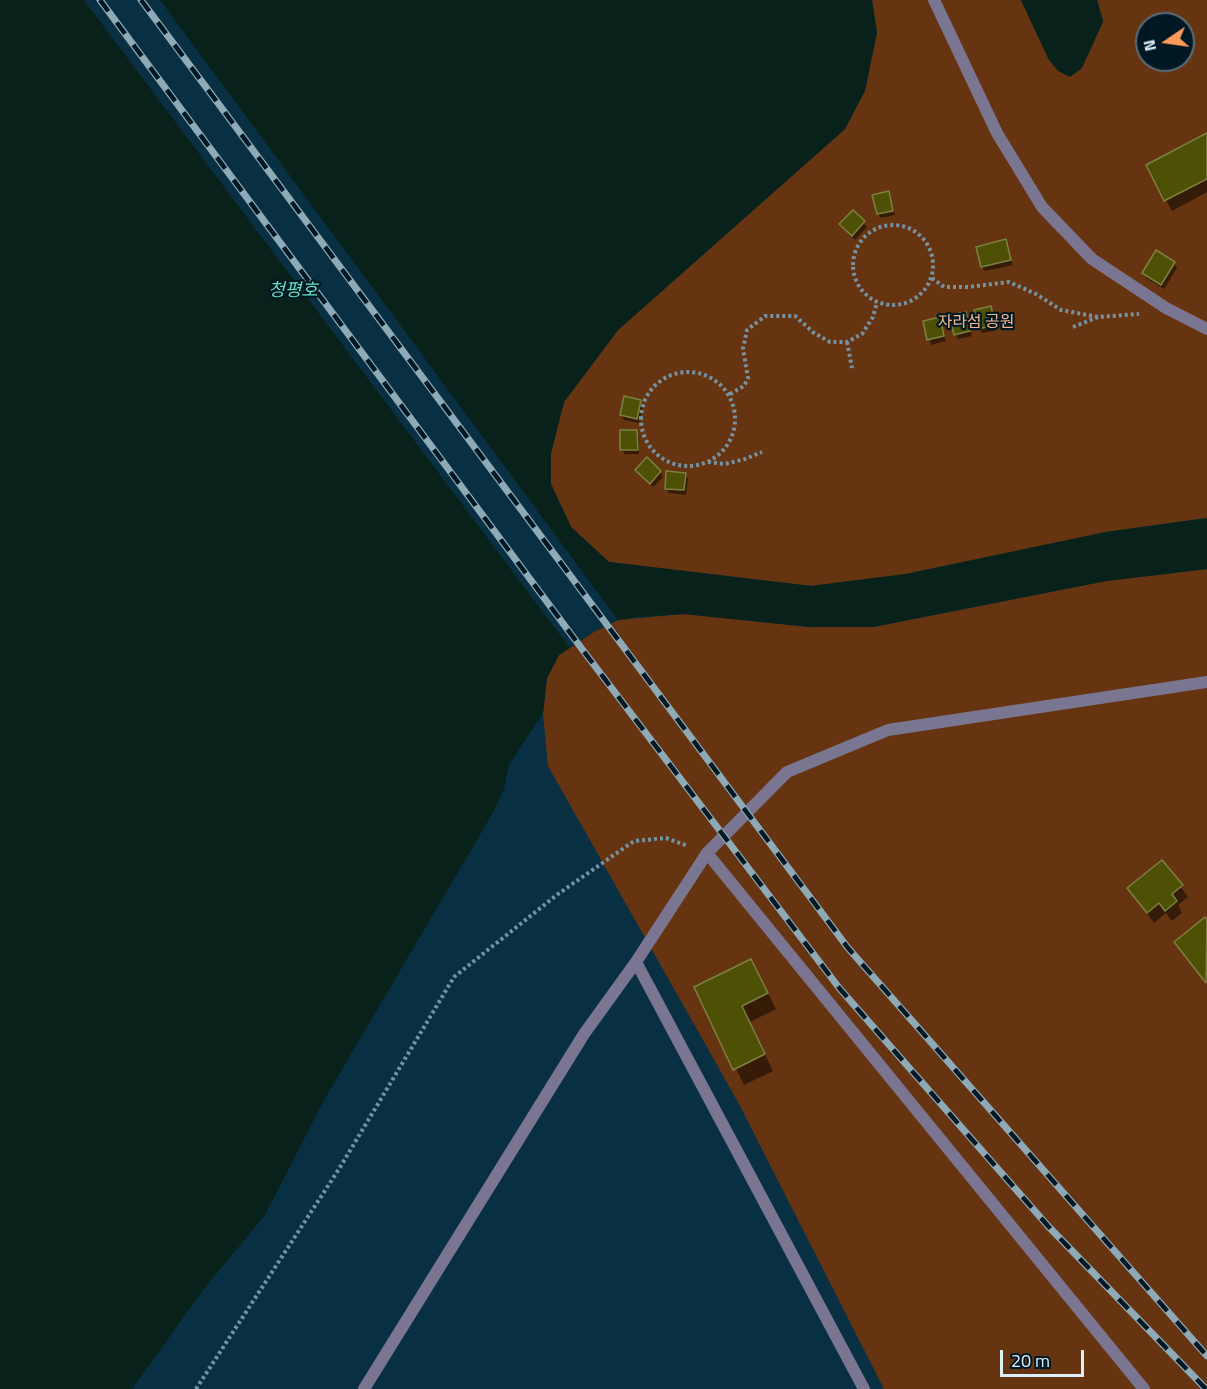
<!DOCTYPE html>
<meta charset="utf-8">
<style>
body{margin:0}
#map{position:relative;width:1207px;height:1389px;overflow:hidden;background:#093042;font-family:"Titillium Web",sans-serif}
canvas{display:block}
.north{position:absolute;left:1135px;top:12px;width:60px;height:60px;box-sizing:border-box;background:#001724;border:2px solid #586e7a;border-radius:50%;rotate:257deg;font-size:16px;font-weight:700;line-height:24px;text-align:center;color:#dbf0fb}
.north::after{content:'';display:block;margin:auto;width:21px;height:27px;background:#ff9b5a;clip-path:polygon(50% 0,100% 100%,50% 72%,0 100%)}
.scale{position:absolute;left:1000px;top:1350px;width:84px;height:27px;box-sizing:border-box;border:3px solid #dbf0fb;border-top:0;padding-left:8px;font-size:18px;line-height:21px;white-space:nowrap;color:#dbf0fb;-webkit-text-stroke:4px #001724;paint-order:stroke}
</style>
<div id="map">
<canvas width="1207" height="1389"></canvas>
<div class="north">N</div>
<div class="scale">20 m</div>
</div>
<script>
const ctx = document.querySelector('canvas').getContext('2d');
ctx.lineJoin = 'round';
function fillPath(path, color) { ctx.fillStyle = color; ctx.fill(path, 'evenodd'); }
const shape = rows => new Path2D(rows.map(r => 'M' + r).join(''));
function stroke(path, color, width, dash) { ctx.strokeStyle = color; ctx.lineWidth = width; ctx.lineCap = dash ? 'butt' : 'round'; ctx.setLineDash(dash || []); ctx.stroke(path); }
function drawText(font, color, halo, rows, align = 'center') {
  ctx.font = font + ' "Titillium Web","Noto Sans KR",sans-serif'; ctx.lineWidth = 4.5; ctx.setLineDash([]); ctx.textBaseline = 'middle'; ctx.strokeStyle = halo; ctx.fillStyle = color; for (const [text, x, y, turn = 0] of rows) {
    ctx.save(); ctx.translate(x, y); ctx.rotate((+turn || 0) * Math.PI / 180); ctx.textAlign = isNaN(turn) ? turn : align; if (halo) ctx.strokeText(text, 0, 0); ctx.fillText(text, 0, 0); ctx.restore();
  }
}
const green = shape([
 [872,0,1021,0,1049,60,1103,20,1097,0,1207,0,1207,518,1106,532,906,574,811,586,609,562,571,527,551,484,551,453,564,402,618,330,845,129,877,33],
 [1147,24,1183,24,1183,60,1147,60],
 [1207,569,1207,1389,884,1389,738,1102,548,766,543,713,547,678,559,655,595,631,618,620,684,614,810,627,873,627,1106,581]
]);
const water = shape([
 [0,0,872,0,877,33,865,91,845,129,618,330,564,402,551,453,551,484,571,527,609,562,811,586,906,574,1106,532,1207,518,1207,569,1106,581,873,627,810,627,684,614,639,617,618,620,595,631,559,655,547,678,543,713,509,765,504,789,494,811,324,1100,265,1215,203,1290,132,1389,0,1389],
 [1021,0,1097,0,1103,22,1082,68,1070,77,1058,71,1049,60]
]);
const pier = shape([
 [84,0,160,0,618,620,595,631,570,648]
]);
const shadow = shape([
 [1207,134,1207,192,1172,211,1148,166],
 [889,193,895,215,881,218,878,214],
 [853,212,867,227,855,240,841,225],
 [1005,241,1013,265,985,271,982,267],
 [1174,263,1177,268,1164,289,1146,278,1144,273],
 [990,308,997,330,982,333,975,311],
 [965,313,972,336,958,339,955,334],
 [939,319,946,341,931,345,925,322],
 [640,401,643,406,639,423,624,420,621,415],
 [636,431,639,436,639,454,625,454,622,449],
 [637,470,660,472,663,477,653,487],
 [685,474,688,479,686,495,669,493,666,488],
 [1162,862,1188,897,1178,905,1182,913,1172,921,1166,913,1154,923,1129,888],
 [1205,919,1207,922,1207,985,1176,942],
 [760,977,776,1009,750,1022,773,1071,744,1085,696,988]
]);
const building = shape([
 [1207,133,1207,179,1164,201,1146,165,1207,133],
 [889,191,893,211,877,214,872,195,889,191],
 [853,210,865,221,852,236,839,224,853,210],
 [1006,239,1011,260,981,267,976,247,1006,239],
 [1156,250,1175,262,1161,285,1142,273,1156,250],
 [991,306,995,325,978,329,974,310,991,306],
 [966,312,970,331,954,335,949,315,966,312],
 [940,317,944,336,927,340,923,321,940,317],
 [624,396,641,400,637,419,620,415,624,396],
 [620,430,637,430,638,450,620,450,620,430],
 [647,457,661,471,650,484,635,470,647,457],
 [666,471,686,473,684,490,665,489,666,471],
 [1162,860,1183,885,1172,894,1177,901,1165,911,1159,903,1147,913,1127,888,1162,860],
 [1205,917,1207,920,1206,983,1174,942,1205,917],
 [751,959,768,993,742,1006,765,1054,733,1070,694,987,751,959]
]);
const path = shape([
 '853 265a40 40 0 1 1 80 0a40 40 0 1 1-80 0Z',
 [932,278,944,287,968,287,1009,282,1036,294,1061,310,1098,317,1139,314],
 [1073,327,1098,317],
 [847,342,852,368],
 '641 419a47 47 0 1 1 94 0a47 47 0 1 1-94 0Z',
 [730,394,744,386,748,378,743,349,747,330,765,316,795,316,814,333,830,342,847,342,862,334,873,317,877,302],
 [708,462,725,464,745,459,762,452],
 [196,1389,339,1169,454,977,558,894,634,841,666,838,688,846]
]);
const lane = shape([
 [934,0,997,133,1042,207,1092,259,1166,308,1207,329],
 [1144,1389,707,853,787,772,888,730,1207,682]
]);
const street = shape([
 [636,962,864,1389],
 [364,1389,584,1034,636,962,707,853]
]);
const rail = shape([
 [100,0,582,649,840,989,1048,1226,1206,1389],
 [141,0,848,948,1207,1356]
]);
const parkNames = [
 ["자라섬 공원",976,323]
];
const waterNames = [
 ["청평호",293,292]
];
fillPath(green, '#663410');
fillPath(water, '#08221b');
fillPath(pier, '#093042');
fillPath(shadow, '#0007');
fillPath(building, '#4d5005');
stroke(building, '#7d8141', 1.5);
stroke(path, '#7593a2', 4, [3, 3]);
stroke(lane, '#7a7590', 12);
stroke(street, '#7a7590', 12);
stroke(rail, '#8eaab7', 7);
stroke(rail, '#001724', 4.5, [14]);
drawText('16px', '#f9b68d', '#001724', parkNames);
drawText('italic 18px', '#67dfbd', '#001724', waterNames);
</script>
